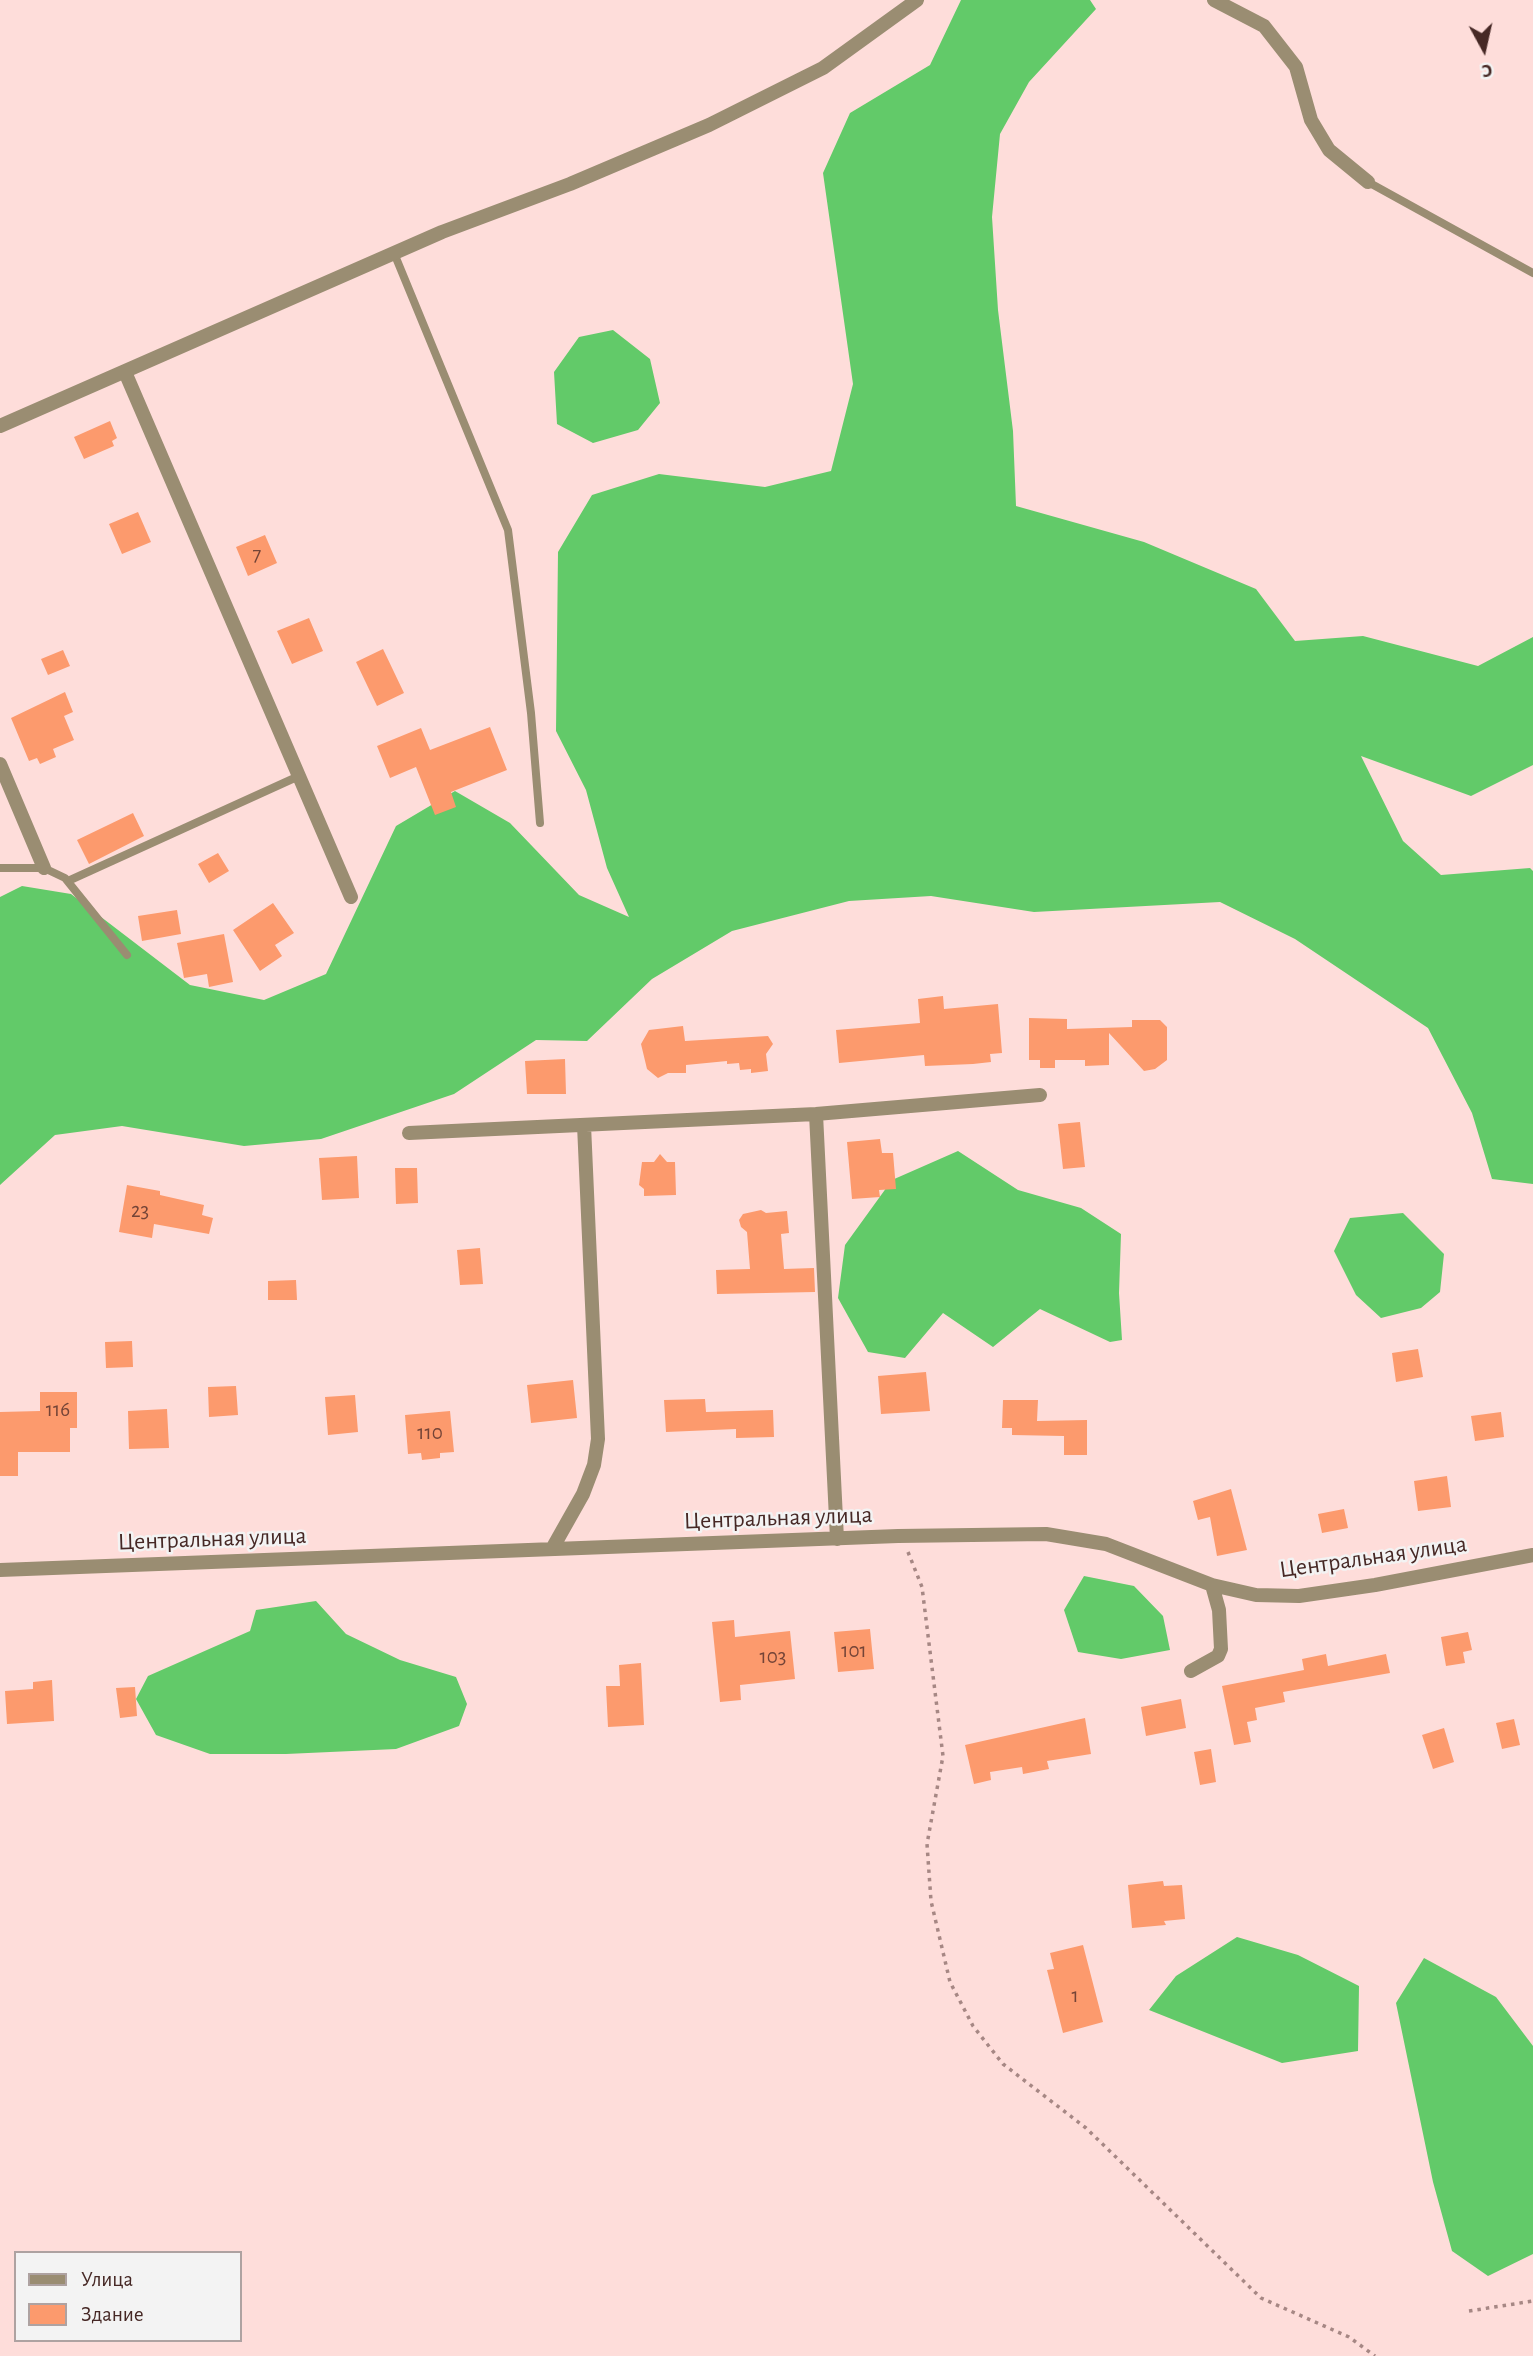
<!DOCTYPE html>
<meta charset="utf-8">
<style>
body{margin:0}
#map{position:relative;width:1533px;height:2356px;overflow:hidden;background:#feddda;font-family:"Alegreya Sans",sans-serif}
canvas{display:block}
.legend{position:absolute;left:14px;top:2251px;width:228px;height:91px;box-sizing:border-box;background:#f3f3f3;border:2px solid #aea2a1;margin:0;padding:9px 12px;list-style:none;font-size:21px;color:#462825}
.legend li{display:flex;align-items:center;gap:14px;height:35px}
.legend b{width:35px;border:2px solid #aea2a1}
.north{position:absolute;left:1449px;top:14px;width:70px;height:70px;-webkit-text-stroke:5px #f3f3f3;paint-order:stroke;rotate:172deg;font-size:19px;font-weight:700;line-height:28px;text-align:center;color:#462825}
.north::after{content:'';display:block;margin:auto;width:24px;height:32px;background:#462825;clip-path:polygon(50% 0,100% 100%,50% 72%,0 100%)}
</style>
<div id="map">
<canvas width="1533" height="2356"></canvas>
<ul class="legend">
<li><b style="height:9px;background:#9a8d72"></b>Улица</li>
<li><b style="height:19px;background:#fc9a6d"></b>Здание</li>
</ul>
<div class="north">С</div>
</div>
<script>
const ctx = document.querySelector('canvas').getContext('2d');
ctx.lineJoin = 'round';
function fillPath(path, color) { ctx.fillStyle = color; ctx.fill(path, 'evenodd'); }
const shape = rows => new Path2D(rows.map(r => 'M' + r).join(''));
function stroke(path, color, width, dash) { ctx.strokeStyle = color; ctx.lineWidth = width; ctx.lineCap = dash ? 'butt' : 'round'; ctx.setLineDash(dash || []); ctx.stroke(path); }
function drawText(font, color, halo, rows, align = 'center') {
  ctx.font = font + ' "Alegreya Sans",sans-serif'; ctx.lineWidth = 5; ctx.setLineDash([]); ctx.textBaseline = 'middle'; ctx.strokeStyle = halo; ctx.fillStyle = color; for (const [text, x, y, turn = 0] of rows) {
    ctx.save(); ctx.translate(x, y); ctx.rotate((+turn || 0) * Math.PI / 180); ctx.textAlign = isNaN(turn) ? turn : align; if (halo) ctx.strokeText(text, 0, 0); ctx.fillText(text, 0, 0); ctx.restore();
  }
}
const forest = shape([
 [961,0,1090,0,1096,9,1029,82,1000,134,992,217,998,310,1013,431,1016,506,1144,542,1256,589,1295,641,1363,636,1478,666,1533,637,1533,765,1471,796,1361,756,1403,841,1441,875,1530,868,1533,871,1533,1184,1492,1179,1472,1113,1428,1028,1295,939,1220,902,1034,912,931,896,849,901,732,931,652,979,587,1041,536,1040,454,1094,321,1139,244,1146,122,1126,55,1135,0,1185,0,897,22,886,71,894,190,985,264,1000,326,974,396,826,455,791,510,823,579,895,629,917,607,868,586,790,556,731,558,552,592,495,659,474,765,487,831,471,853,384,823,173,850,113,930,65],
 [613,330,650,359,660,403,638,430,593,443,557,424,554,372,579,337],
 [958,1151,1018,1190,1081,1208,1121,1234,1119,1293,1122,1340,1110,1342,1040,1309,993,1347,943,1313,905,1358,868,1352,838,1298,845,1245,892,1180],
 [1403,1213,1444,1254,1440,1292,1421,1308,1381,1318,1356,1295,1334,1251,1350,1218],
 [1084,1576,1134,1586,1163,1616,1170,1650,1121,1659,1078,1652,1064,1610],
 [316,1601,346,1634,400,1660,456,1677,467,1704,459,1726,396,1749,286,1754,210,1754,156,1735,136,1699,148,1676,250,1631,256,1610],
 [1237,1937,1298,1955,1359,1986,1358,2051,1282,2063,1149,2010,1176,1976],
 [1424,1958,1496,1997,1533,2046,1533,2254,1488,2276,1452,2251,1433,2182,1396,2003]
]);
const building = shape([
 [110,421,117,438,112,441,114,446,84,459,74,437],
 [138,512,151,542,122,554,109,524],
 [265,535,277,563,248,576,236,547],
 [309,618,323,651,292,664,277,631],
 [383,649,404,693,377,706,356,662],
 [63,650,70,666,48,675,41,659],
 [65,692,73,712,64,716,74,740,53,749,56,757,40,764,37,758,29,761,11,718],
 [490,727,507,770,451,792,456,807,435,815,416,767,390,778,377,746,421,728,430,750],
 [133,813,144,836,89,864,77,840],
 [218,853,229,871,209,883,198,864],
 [273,903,294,933,275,945,282,956,260,971,233,930],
 [177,910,181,934,142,941,138,916],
 [224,934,233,982,209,987,207,974,184,978,177,943],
 [943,996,944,1009,998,1004,1002,1053,990,1054,991,1062,973,1064,925,1066,924,1055,839,1063,836,1030,920,1023,918,999],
 [1029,1018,1067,1019,1067,1029,1132,1027,1132,1020,1160,1020,1167,1027,1167,1060,1155,1069,1144,1071,1109,1033,1109,1065,1085,1066,1085,1060,1055,1060,1055,1068,1040,1068,1040,1060,1029,1060],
 [683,1026,685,1041,768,1036,773,1044,766,1054,768,1071,751,1073,751,1069,740,1070,739,1063,727,1064,727,1061,686,1065,686,1073,668,1073,658,1078,647,1069,641,1044,649,1030],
 [565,1059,566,1094,527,1094,525,1061],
 [1080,1122,1085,1167,1063,1169,1058,1124],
 [880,1139,882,1153,893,1153,896,1189,879,1190,880,1197,852,1199,847,1142],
 [660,1154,667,1162,675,1162,676,1195,644,1196,644,1189,639,1185,642,1162,654,1162],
 [357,1156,359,1198,322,1200,319,1158],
 [395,1168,417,1168,418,1203,396,1204],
 [127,1185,160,1191,160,1195,204,1205,202,1215,213,1218,209,1234,154,1224,152,1238,119,1232],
 [761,1210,766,1213,787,1211,789,1233,781,1234,784,1269,814,1268,815,1292,717,1294,716,1270,750,1269,747,1232,741,1227,739,1220,743,1214],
 [480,1248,483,1284,460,1285,457,1250],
 [296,1280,297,1300,268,1300,268,1281],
 [132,1341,133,1367,106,1368,105,1342],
 [1418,1349,1423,1377,1396,1382,1392,1353],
 [926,1372,930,1411,881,1414,878,1376],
 [573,1380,577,1418,531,1423,527,1385],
 [236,1386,238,1415,209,1417,208,1387],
 [40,1392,77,1392,77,1428,70,1428,70,1452,18,1452,18,1476,0,1476,0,1412,40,1411],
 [355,1395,358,1432,328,1435,325,1397],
 [705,1399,706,1412,773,1410,774,1437,736,1438,736,1429,666,1432,664,1400],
 [1003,1400,1038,1400,1037,1421,1087,1420,1087,1455,1064,1455,1064,1436,1012,1435,1012,1428,1002,1428],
 [167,1409,169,1448,129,1449,128,1411],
 [450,1411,454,1452,440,1453,440,1458,422,1460,421,1453,408,1454,405,1415],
 [1501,1412,1504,1437,1475,1441,1471,1416],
 [1447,1476,1451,1507,1418,1511,1414,1481],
 [1231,1489,1247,1550,1217,1556,1210,1517,1198,1520,1193,1501],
 [1344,1509,1348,1528,1322,1533,1318,1514],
 [734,1620,735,1637,790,1631,795,1679,740,1685,741,1700,720,1702,712,1622],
 [870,1629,874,1669,838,1672,834,1632],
 [1468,1632,1472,1650,1463,1652,1465,1663,1446,1666,1441,1637],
 [1326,1654,1328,1666,1386,1654,1390,1673,1283,1692,1285,1702,1255,1708,1257,1720,1247,1722,1251,1742,1234,1745,1222,1686,1304,1670,1302,1659],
 [641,1663,644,1725,608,1727,606,1686,620,1686,619,1665],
 [52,1680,54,1721,7,1724,5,1691,33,1689,33,1682],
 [135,1687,137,1716,120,1718,116,1688],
 [1181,1699,1186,1728,1146,1736,1141,1707],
 [1085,1718,1091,1754,1047,1761,1049,1769,1023,1774,1022,1767,990,1772,991,1780,974,1784,965,1745],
 [1514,1719,1520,1745,1502,1749,1496,1723],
 [1444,1728,1454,1762,1433,1769,1422,1735],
 [1211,1749,1216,1782,1200,1785,1194,1752],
 [1163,1881,1164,1886,1182,1885,1185,1919,1164,1921,1166,1925,1132,1928,1128,1885],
 [1083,1945,1103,2022,1063,2033,1047,1970,1054,1969,1050,1953]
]);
const path = shape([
 [908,1552,922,1587,943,1756,927,1844,931,1901,950,1982,973,2026,1003,2064,1086,2128,1261,2298,1349,2337,1375,2356],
 [1469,2311,1533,2301]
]);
const lane = shape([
 [1368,182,1533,273],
 [394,253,508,530,531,713,540,823],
 [0,868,44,868,65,878,127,955],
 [68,881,299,776]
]);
const street = shape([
 [1214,0,1264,26,1296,67,1311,120,1329,150,1368,182],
 [125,372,351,897],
 [0,426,442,232,570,184,709,125,823,68,917,0],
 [0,764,44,868],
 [816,1114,837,1539],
 [409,1133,816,1114,1040,1095],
 [552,1549,583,1494,594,1465,598,1439,584,1125],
 [0,1570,898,1536,1046,1534,1106,1544,1212,1585,1256,1595,1299,1596,1375,1585,1533,1555],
 [1191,1671,1218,1656,1221,1649,1219,1610,1212,1585]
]);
const numberNames = [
 ["7",257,555],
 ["23",140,1211],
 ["116",58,1410],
 ["110",430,1433],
 ["101",854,1651],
 ["103",773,1657],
 ["1",1075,1996]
];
const streetNames = [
 ["Центральная улица",778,1518,-2],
 ["Центральная улица",212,1539,-2],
 ["Центральная улица",1373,1557,-8]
];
fillPath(forest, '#62ca69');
fillPath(building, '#fc9a6d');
stroke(path, '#a68784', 3.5, [3.5, 5]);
stroke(lane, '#9a8d72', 8);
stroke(street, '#9a8d72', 14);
drawText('21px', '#744437', null, numberNames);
drawText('24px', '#462825', '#f3f3f3', streetNames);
</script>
